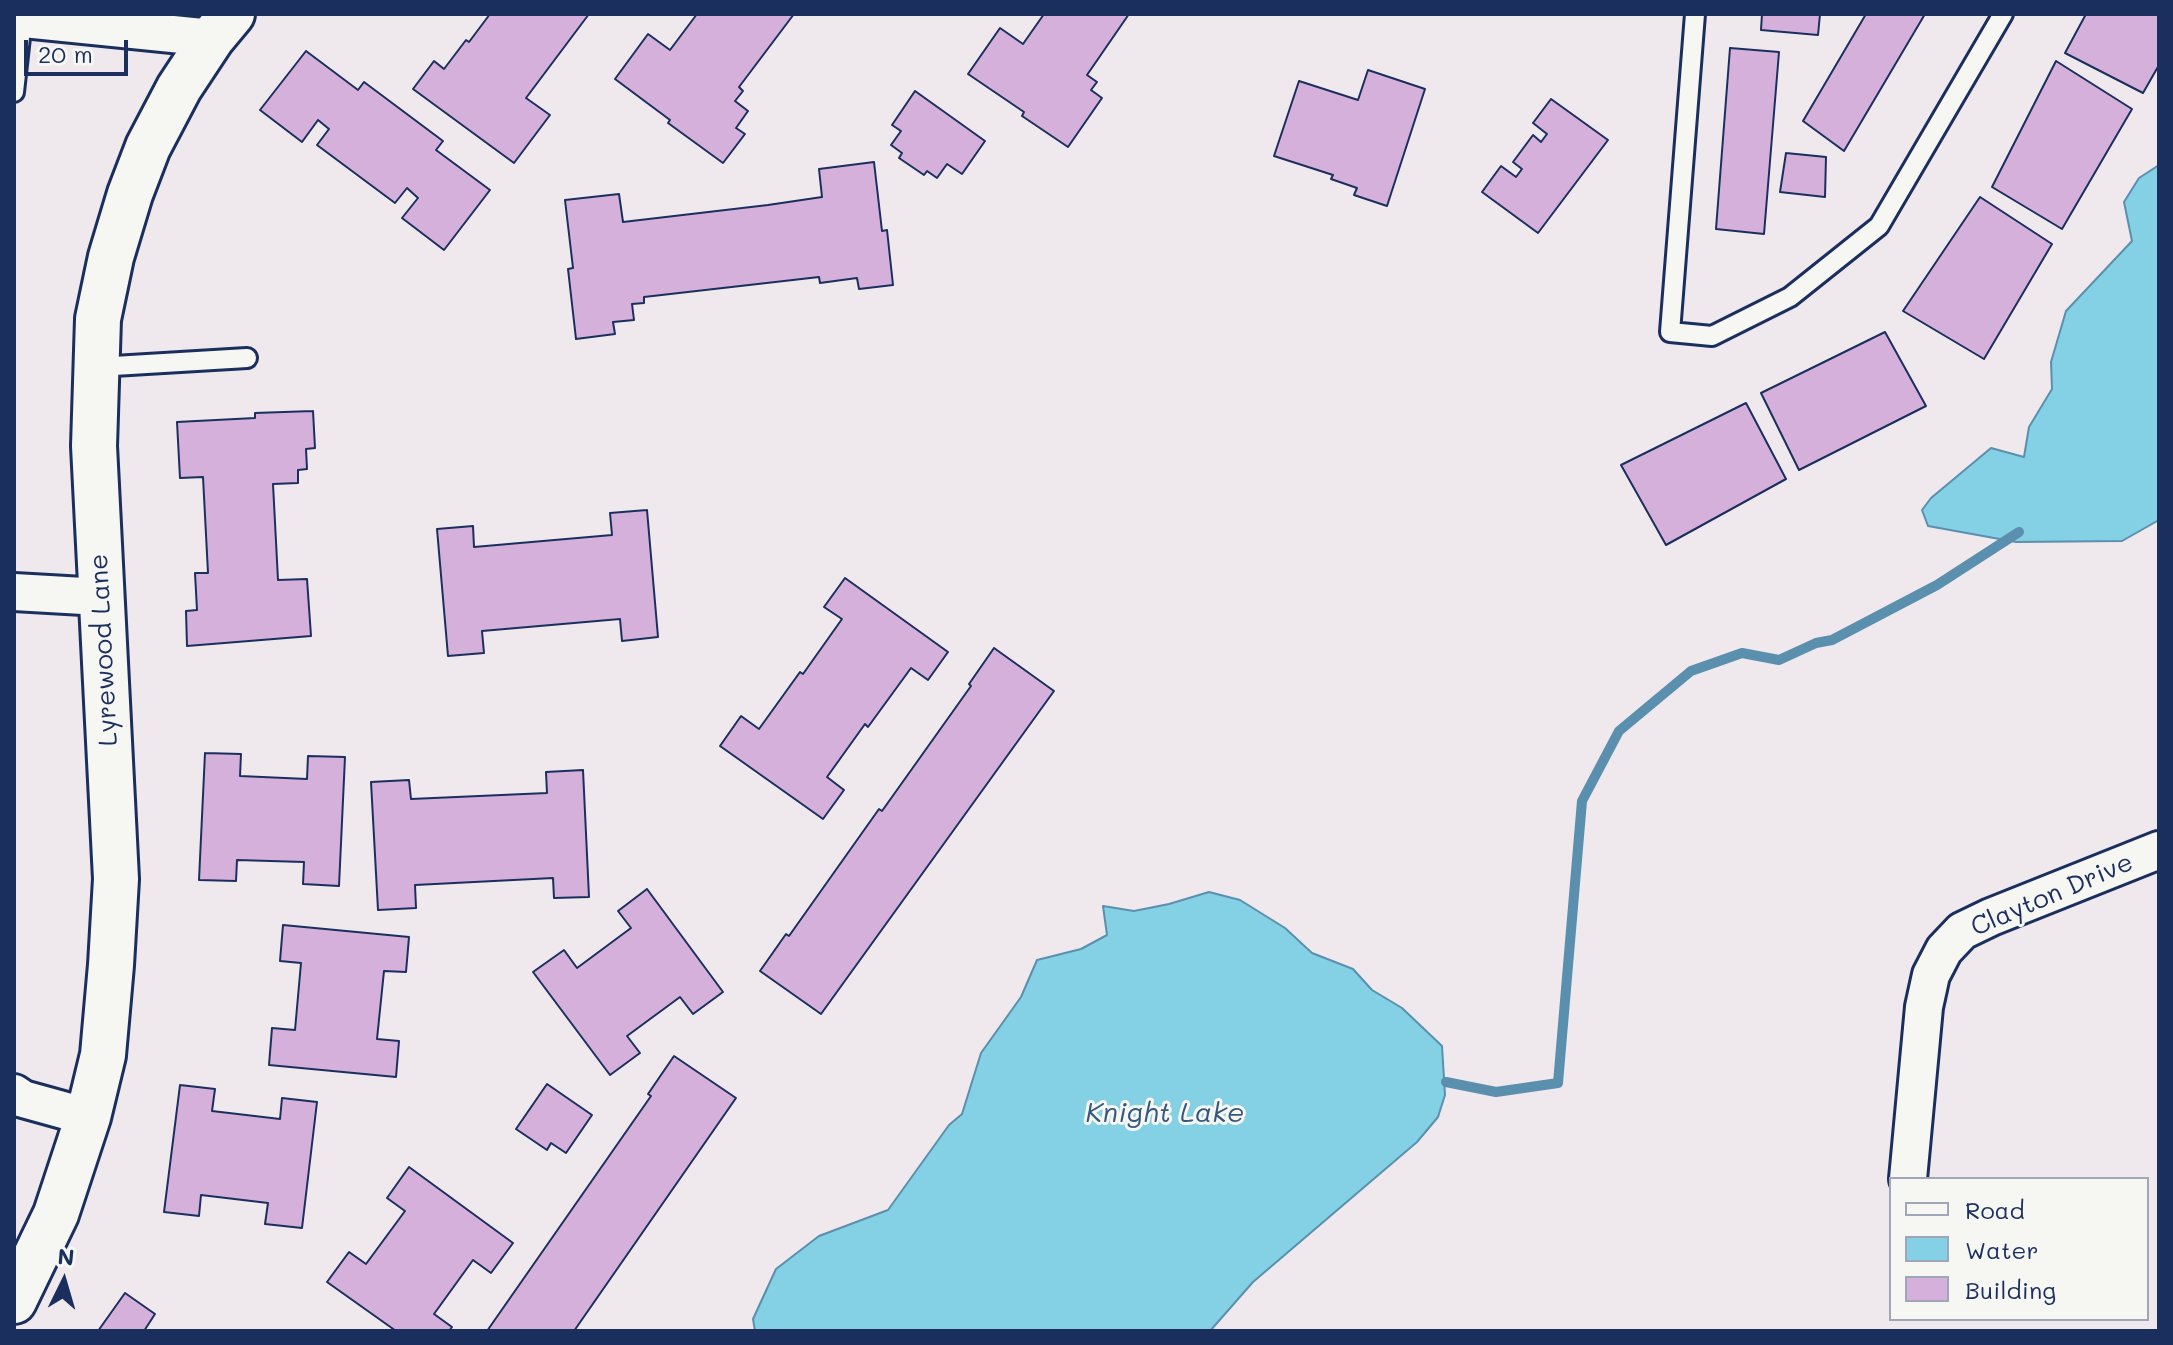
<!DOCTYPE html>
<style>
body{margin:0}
#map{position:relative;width:2173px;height:1345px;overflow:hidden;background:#efe8ed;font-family:Mali,sans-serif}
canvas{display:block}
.frame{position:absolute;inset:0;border:16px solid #1b2f5e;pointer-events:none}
.legend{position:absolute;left:1889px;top:1177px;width:260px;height:144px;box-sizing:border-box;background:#f6f6f2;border:2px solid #9ea6b7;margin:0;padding:10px 14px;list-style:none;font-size:24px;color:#1b2f5e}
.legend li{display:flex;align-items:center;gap:16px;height:40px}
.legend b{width:40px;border:2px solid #9ea6b7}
.north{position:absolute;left:24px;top:1241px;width:80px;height:80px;-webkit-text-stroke:6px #f6f6f2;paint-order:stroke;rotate:5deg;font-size:22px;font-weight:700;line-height:32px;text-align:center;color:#1b2f5e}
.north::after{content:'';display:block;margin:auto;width:28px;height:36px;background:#1b2f5e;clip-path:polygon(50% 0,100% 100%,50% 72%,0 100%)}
.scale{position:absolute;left:24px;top:40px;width:104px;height:36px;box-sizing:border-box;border:4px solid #1b2f5e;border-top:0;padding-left:10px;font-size:24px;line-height:28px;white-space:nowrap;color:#1b2f5e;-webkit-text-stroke:6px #f6f6f2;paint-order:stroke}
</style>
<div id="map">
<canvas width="2173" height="1345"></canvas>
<div class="frame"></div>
<ul class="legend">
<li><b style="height:10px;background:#f6f6f2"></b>Road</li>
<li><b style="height:22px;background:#84d0e4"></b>Water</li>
<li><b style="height:22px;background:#d5b0da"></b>Building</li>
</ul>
<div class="north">N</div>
<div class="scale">20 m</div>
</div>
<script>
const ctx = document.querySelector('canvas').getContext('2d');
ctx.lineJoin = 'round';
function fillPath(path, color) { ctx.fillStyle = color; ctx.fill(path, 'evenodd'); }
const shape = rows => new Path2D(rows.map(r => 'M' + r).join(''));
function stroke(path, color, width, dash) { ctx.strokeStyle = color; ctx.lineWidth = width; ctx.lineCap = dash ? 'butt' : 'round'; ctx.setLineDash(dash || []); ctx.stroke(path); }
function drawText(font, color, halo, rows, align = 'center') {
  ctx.font = font + ' Mali,sans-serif'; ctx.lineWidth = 6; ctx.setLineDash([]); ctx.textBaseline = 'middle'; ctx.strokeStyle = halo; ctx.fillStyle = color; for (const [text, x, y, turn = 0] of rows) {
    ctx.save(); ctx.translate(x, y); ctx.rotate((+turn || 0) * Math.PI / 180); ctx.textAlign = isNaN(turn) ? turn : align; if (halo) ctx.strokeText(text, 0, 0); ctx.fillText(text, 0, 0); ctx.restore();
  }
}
const water = shape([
 [2159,165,2159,520,2122,541,2016,542,1928,526,1922,510,1931,498,1991,448,2024,457,2029,427,2052,389,2051,362,2066,311,2132,241,2124,202,2139,178,2159,165],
 [1209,892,1240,900,1285,928,1312,953,1353,969,1372,990,1402,1008,1442,1046,1445,1095,1438,1117,1417,1142,1253,1282,1210,1331,755,1331,753,1319,776,1269,819,1236,888,1210,949,1125,962,1114,981,1053,1021,997,1037,960,1081,949,1107,935,1103,906,1134,911,1169,904,1209,892]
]);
const stream = shape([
 [1446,1082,1496,1092,1558,1083,1582,801,1619,731,1691,671,1742,653,1779,660,1816,643,1832,640,1937,585,2019,532]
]);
const building = shape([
 [490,14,589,14,526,98,550,115,514,163,413,89,434,61,444,69,466,40,469,42,490,14],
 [697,14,794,14,739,87,743,91,735,101,748,111,736,128,745,134,723,163,668,123,670,120,615,79,648,34,670,50,697,14],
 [1044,14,1129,14,1087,75,1097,82,1091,90,1102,98,1068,147,1022,116,1024,112,968,74,1000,28,1023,44,1044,14],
 [1762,14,1820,14,1818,35,1761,30,1762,14],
 [1866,14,1925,14,1844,151,1803,121,1866,14],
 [2086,14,2159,14,2159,65,2143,93,2065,53,2086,14],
 [1730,48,1779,52,1764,234,1716,229,1730,48],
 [306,51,358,90,364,82,443,141,436,150,490,190,444,250,402,218,418,198,407,188,395,203,317,145,329,129,318,120,302,142,260,110,306,51],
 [2056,61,2132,109,2062,229,1992,187,2056,61],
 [1368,70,1425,89,1387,206,1354,195,1357,188,1331,179,1333,175,1274,156,1299,81,1358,100,1368,70],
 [915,91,985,141,962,174,947,164,937,178,927,171,924,175,899,158,902,153,891,145,901,131,892,125,915,91],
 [1551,99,1608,140,1538,233,1482,192,1501,166,1516,177,1522,169,1513,162,1533,135,1541,142,1547,134,1533,123,1551,99],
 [1786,153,1826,157,1825,197,1780,192,1786,153],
 [874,162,882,231,887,230,893,285,859,289,857,278,820,283,819,277,644,297,644,303,632,304,634,320,613,322,615,334,576,339,568,269,573,268,565,200,619,194,623,222,768,205,822,197,819,169,874,162],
 [1980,197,2052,244,1984,359,1903,311,1980,197],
 [1885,332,1926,406,1799,470,1761,393,1885,332],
 [1746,403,1786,479,1666,545,1621,465,1746,403],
 [313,411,315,448,306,449,307,469,298,470,298,483,273,484,278,580,307,579,311,636,187,646,186,611,197,610,195,573,208,573,203,477,180,478,177,422,255,418,255,413,313,411],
 [647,510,658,637,622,641,620,619,482,631,484,653,448,656,437,529,473,526,474,547,612,535,610,513,647,510],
 [845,578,948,652,928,680,911,668,868,727,865,724,827,777,844,790,823,819,720,746,741,716,759,729,800,672,803,674,842,619,824,607,845,578],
 [994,648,1054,691,821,1014,760,971,786,934,789,936,879,809,882,811,971,686,969,684,994,648],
 [205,753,241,754,240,776,307,779,308,756,345,757,339,886,303,884,304,862,237,860,236,881,199,880,205,753],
 [583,770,589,897,554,898,553,878,415,885,416,908,378,910,371,782,409,780,411,799,547,793,546,772,583,770],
 [647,889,723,992,693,1014,680,997,627,1036,640,1053,610,1075,533,972,564,950,577,968,631,928,618,911,647,889],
 [283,925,409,937,406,972,384,971,377,1039,399,1041,396,1077,269,1065,272,1028,295,1030,301,963,280,961,283,925],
 [674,1056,736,1098,574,1331,487,1331,651,1096,648,1094,674,1056],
 [547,1084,592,1115,566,1153,551,1143,547,1150,516,1129,547,1084],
 [180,1085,215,1089,212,1111,280,1119,282,1098,317,1102,302,1228,265,1224,268,1203,201,1195,199,1216,164,1212,180,1085],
 [409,1167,513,1243,491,1273,473,1260,434,1314,452,1327,449,1331,396,1331,327,1282,349,1252,366,1264,405,1211,387,1198,409,1167],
 [125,1293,155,1314,144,1331,98,1331,125,1293]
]);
const lane = shape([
 [1695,14,1670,332,1712,336,1790,297,1879,226,2003,14],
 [14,92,22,19],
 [97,367,247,358]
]);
const street = shape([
 [14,18,212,38],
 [14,592,101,597],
 [14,1093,23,1099,88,1117],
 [1908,1179,1924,1007,1931,975,1944,950,1962,931,1991,917,2159,850]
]);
const secondary = shape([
 [14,1301,56,1214,88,1117,103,1055,111,965,116,879,94,446,98,319,111,257,130,194,148,147,179,88,212,38,232,14]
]);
const streetNames = [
 ["Lyrewood Lane",104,650,-93],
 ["Clayton Drive",2052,895,-23]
];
const waterNames = [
 ["Knight Lake",1165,1113]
];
fillPath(water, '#84d0e4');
stroke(water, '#5a90ae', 2);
stroke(stream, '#5a90ae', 10);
fillPath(building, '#d5b0da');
stroke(building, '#1b2f5e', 2);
stroke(lane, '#1b2f5e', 24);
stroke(street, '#1b2f5e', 42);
stroke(secondary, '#1b2f5e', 50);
stroke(lane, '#f6f6f2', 18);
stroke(street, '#f6f6f2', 36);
stroke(secondary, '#f6f6f2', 44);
drawText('26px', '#1b2f5e', '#f6f6f2', streetNames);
drawText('italic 28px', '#355780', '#f6f6f2', waterNames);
</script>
